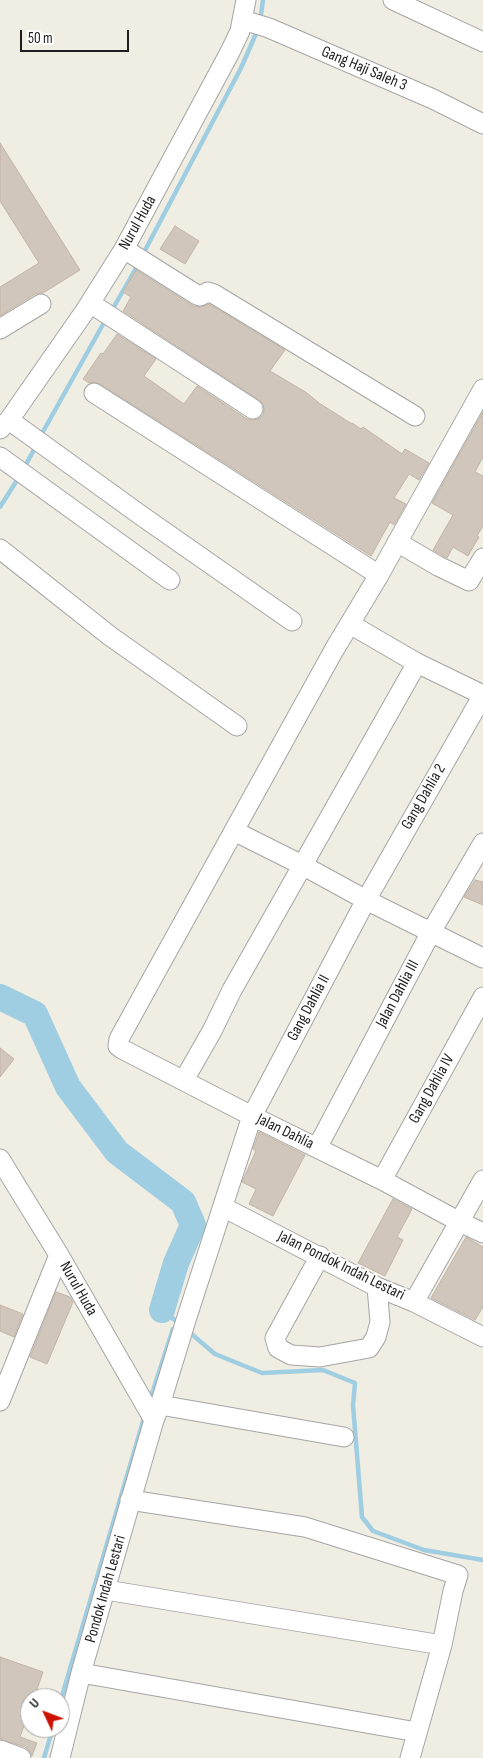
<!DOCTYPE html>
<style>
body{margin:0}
#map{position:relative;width:483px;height:1758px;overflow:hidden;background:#f0ede3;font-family:"Sofia Sans Condensed",sans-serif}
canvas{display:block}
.north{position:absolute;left:20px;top:1688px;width:50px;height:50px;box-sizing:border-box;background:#fff;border:1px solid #a5a5a5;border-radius:50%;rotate:313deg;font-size:14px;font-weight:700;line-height:20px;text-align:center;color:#1e1e1e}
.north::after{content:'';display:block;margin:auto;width:18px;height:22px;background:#cc1200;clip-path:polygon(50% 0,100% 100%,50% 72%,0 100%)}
.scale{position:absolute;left:20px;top:30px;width:109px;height:22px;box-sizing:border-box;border:2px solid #1e1e1e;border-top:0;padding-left:6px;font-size:15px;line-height:18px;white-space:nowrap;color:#1e1e1e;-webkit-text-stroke:4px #fff;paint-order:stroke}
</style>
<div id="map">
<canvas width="483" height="1758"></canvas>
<div class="north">U</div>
<div class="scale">50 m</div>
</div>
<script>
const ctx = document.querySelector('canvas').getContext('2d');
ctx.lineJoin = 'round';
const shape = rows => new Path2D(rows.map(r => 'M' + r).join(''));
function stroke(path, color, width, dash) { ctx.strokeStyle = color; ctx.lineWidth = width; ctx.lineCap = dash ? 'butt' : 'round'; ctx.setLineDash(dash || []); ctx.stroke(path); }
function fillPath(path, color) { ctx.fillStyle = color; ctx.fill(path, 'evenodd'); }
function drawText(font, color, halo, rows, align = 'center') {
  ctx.font = font + ' "Sofia Sans Condensed",sans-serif'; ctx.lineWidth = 4; ctx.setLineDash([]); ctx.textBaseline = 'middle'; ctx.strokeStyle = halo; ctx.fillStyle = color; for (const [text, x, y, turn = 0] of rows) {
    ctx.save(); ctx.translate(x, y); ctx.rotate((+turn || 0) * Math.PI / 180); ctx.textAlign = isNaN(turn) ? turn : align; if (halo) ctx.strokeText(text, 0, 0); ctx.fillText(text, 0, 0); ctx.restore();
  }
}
const stream = shape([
 [260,22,263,0],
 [142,256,241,68,258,29],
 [112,310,139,263],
 [40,437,106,319],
 [24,468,36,446],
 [0,507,19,477],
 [162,1310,181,1325],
 [188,1331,215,1354,262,1373,323,1370,355,1383,353,1405,362,1517,373,1531,424,1550,483,1560],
 [150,1400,173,1329],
 [60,1703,145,1415],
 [44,1758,53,1728]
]);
const river = shape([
 [0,997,35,1014,68,1087,117,1152,183,1202,193,1225,176,1263,162,1310]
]);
const building = shape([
 [0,143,80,270,43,293,35,294,0,316,0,287,39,263,0,201,0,143],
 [175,226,199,241,185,264,160,249,175,226],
 [136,270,193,306,201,307,209,304,285,350,270,371,307,393,319,403,352,424,352,423,361,429,363,427,402,454,405,449,429,463,419,480,409,474,394,498,406,504,394,525,390,522,371,556,100,384,94,382,89,383,83,379,101,353,103,354,117,334,156,359,144,376,184,404,197,386,247,419,252,420,258,419,263,415,264,410,263,404,259,400,123,311,131,297,123,292,136,270],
 [483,412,483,457,475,472,483,476,483,526,477,536,479,537,468,556,453,547,447,558,433,550,453,515,432,503,483,412],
 [475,880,483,882,483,905,464,897,475,880],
 [0,1048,14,1059,0,1077,0,1048],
 [259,1132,305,1155,273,1216,249,1204,256,1189,242,1182,256,1151,253,1149,259,1132],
 [393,1199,412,1209,397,1237,403,1240,385,1276,358,1263,393,1199],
 [466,1237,483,1247,483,1307,475,1320,431,1298,466,1237],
 [56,1292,70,1297,73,1302,47,1364,30,1357,56,1292],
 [0,1305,23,1314,14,1337,0,1331,0,1305],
 [0,1657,43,1672,34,1698,30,1698,30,1709,20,1737,37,1743,32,1756,29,1751,25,1747,0,1739,0,1657]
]);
const minor = shape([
 [393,0,483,42],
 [243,20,269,28,433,99,483,124],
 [124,249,197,295,200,296,208,292,214,294,415,416],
 [90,303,253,409],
 [0,329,41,304],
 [483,389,379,575,334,650,147,988,119,1039,118,1046,122,1049,252,1116,382,1180,458,1221,483,1233],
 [94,393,379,575],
 [9,420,139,514,292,621],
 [0,429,9,420,85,311,124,249,230,52,240,31,246,0],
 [0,457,170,580],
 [397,542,438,566,469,581,483,558],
 [0,549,110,636,237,726],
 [350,624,417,663,483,695],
 [234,831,304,866,366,900,483,958],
 [184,1080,212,1031,232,990,417,663],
 [317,1148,431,932,483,843],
 [0,1159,59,1255,154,1420],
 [382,1180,483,997],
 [223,1207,377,1287,414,1302,483,1180],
 [320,1256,275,1338,278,1348,291,1355,320,1357,369,1348,376,1337,380,1322,377,1287],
 [414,1302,483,1337],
 [0,1401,59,1255],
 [160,1405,344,1437],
 [130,1500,305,1527,458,1575,453,1591,442,1645,410,1758],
 [106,1590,442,1645],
 [81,1673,417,1732],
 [0,1750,21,1758],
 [60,1758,81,1673,154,1420,160,1405,186,1320,252,1116,366,900,483,695]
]);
const streetNames = [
 ["Gang Haji Saleh 3",364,69,23],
 ["Nurul Huda",138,223,-61],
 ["Gang Dahlia 2",424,797,-60],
 ["Jalan Dahlia III",398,994,-62],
 ["Gang Dahlia II",309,1008,-62],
 ["Gang Dahlia IV",432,1089,-61],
 ["Jalan Dahlia",285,1132,26],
 ["Jalan Pondok Indah Lestari",341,1266,26],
 ["Nurul Huda",78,1289,60],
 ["Pondok Indah Lestari",106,1589,-74]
];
stroke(stream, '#9fcde2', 4.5);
stroke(river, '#9fcde2', 26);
fillPath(building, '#d0c6bb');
stroke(building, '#c3b4a4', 1);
stroke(minor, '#a5a5a5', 21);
stroke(minor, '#fff', 19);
drawText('16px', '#1e1e1e', '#fff', streetNames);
</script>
